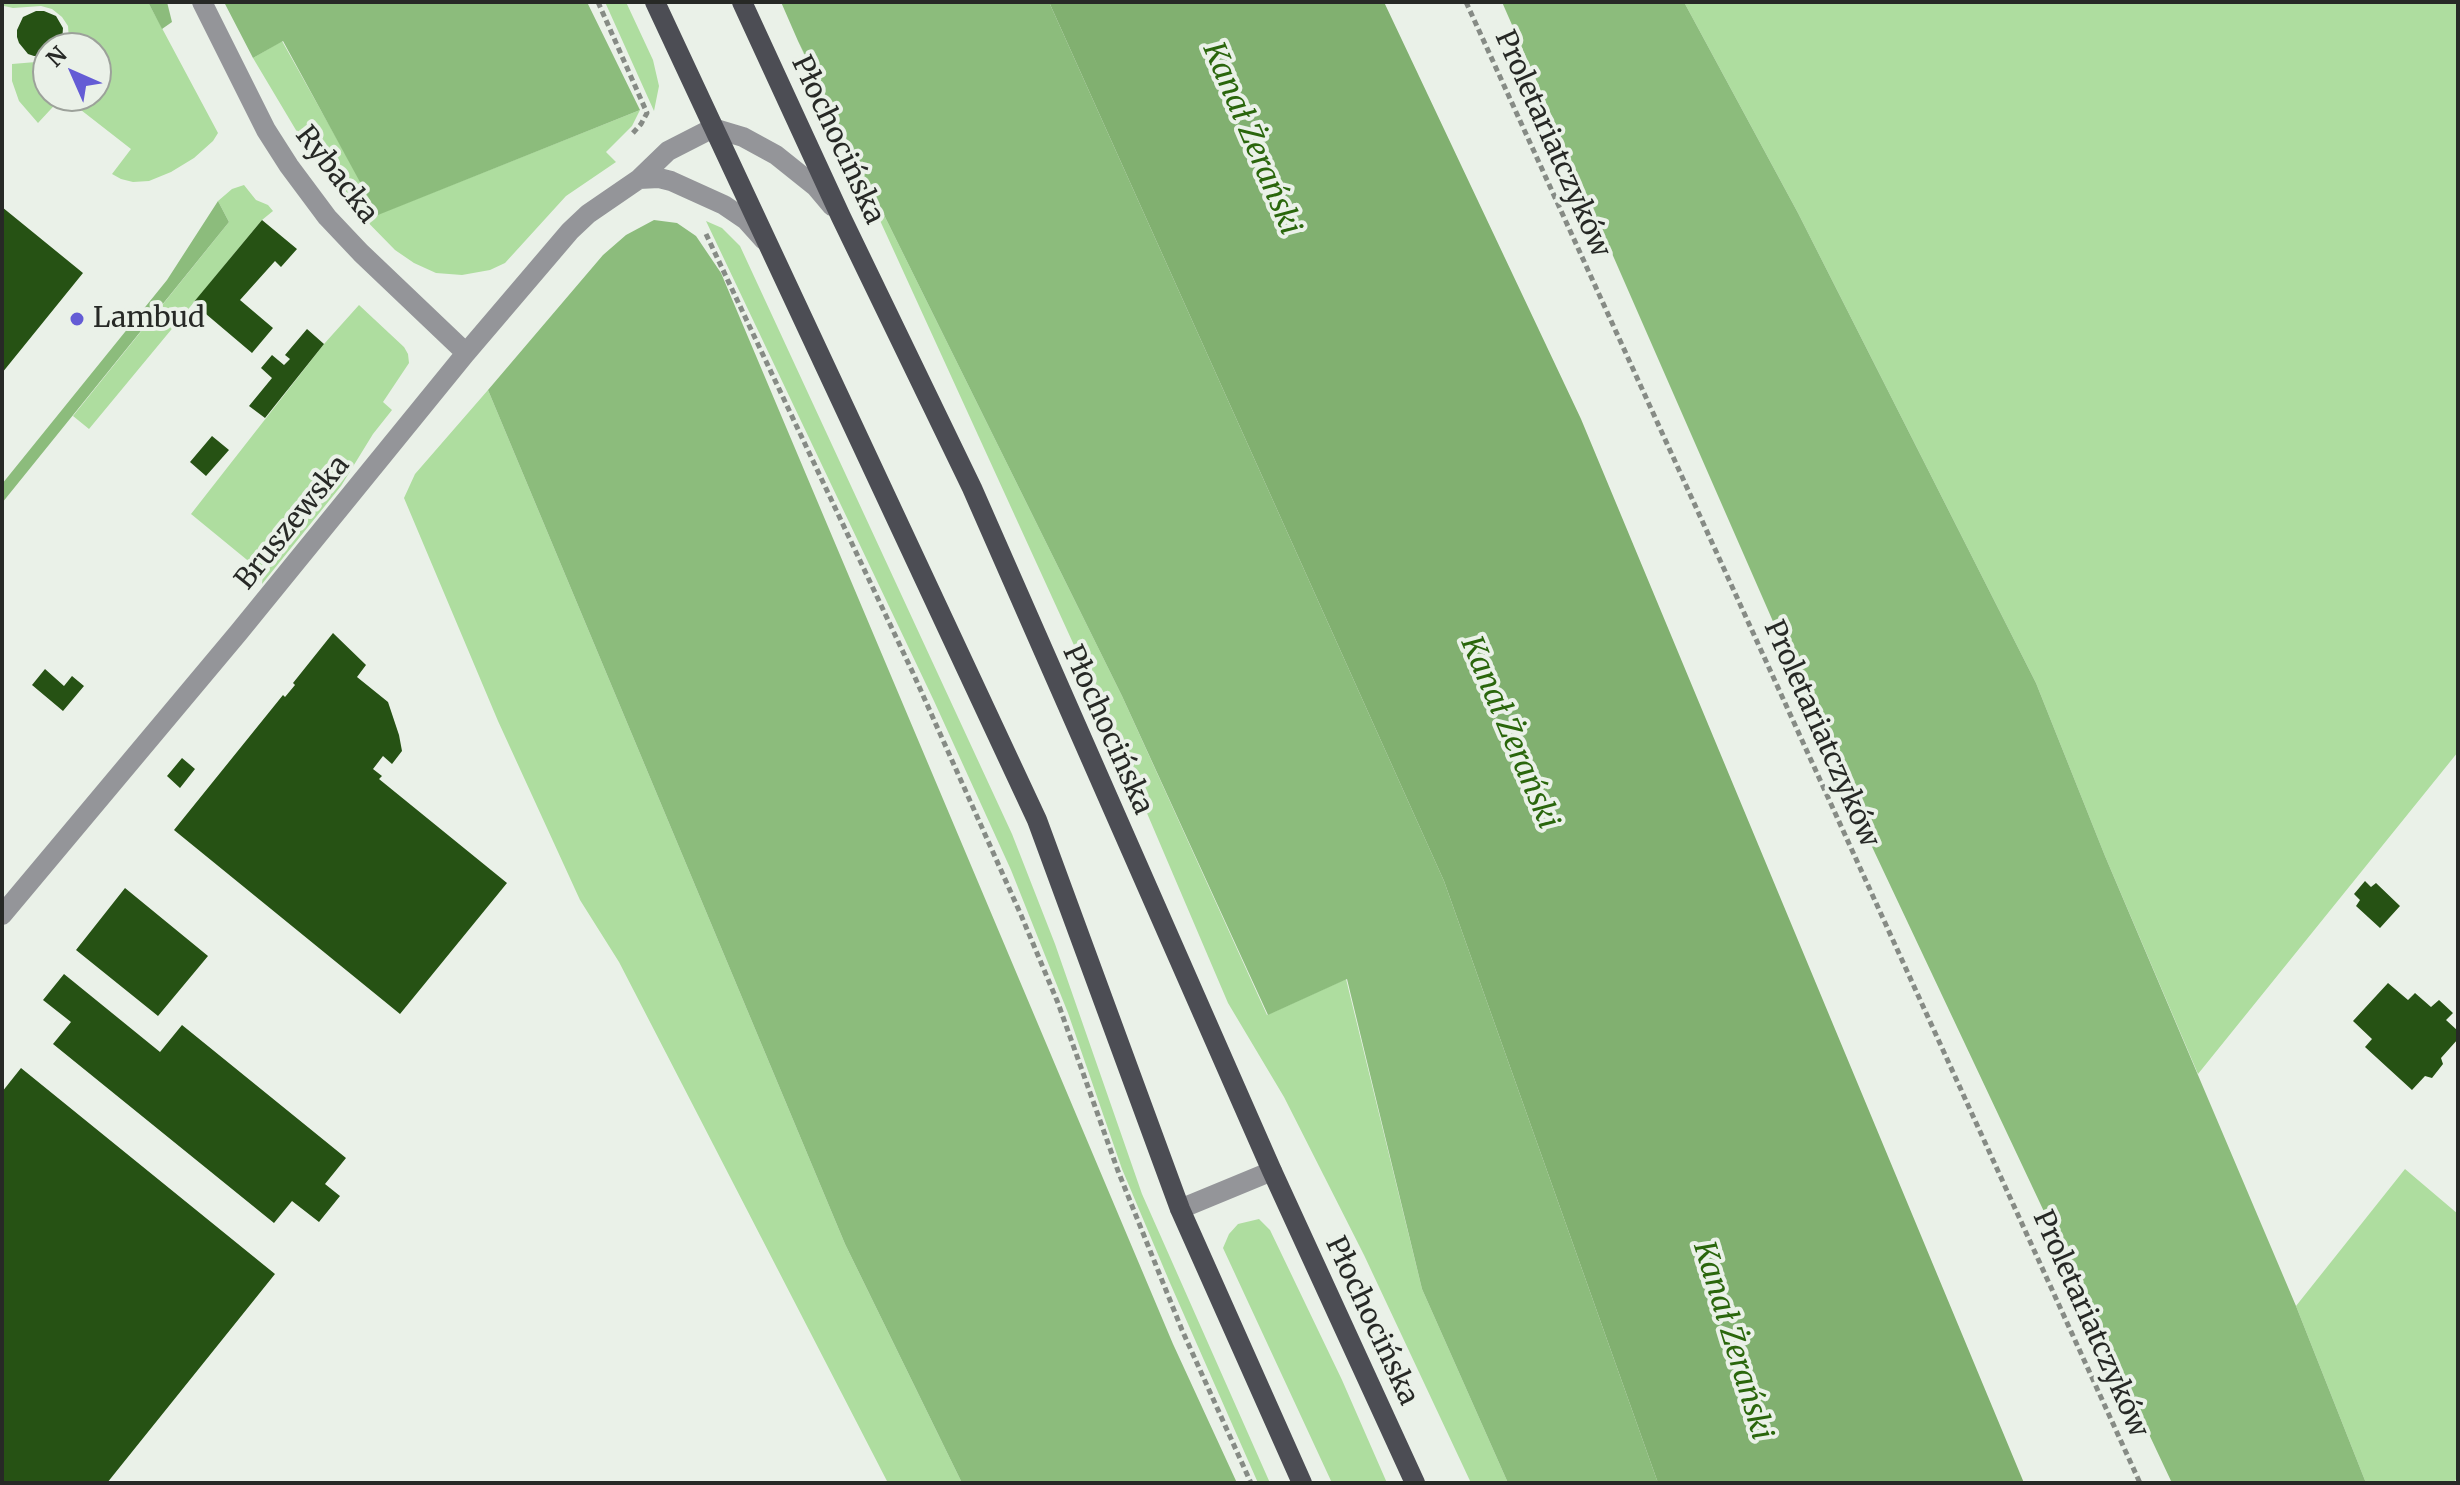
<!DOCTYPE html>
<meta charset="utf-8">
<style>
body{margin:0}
#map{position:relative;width:2460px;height:1485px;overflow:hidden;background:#eaf1e8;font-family:Merriweather,serif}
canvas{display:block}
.frame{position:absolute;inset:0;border:4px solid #272926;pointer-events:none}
.north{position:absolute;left:32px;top:32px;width:80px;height:80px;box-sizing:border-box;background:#eaf1e8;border:2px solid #9ca19a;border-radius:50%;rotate:315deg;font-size:22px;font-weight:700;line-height:32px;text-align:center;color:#272926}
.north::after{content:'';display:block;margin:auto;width:28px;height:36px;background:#645cd5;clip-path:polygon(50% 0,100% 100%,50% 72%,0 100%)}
</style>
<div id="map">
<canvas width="2460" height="1485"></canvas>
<div class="frame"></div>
<div class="north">N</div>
</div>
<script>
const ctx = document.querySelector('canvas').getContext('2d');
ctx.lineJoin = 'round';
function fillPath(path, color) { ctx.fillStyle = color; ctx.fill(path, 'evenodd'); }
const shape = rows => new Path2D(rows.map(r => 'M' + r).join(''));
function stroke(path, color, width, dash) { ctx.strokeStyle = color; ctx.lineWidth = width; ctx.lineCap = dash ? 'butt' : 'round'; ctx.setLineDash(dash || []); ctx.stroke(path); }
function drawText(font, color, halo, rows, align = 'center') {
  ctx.font = font + ' Merriweather,serif'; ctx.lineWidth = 8; ctx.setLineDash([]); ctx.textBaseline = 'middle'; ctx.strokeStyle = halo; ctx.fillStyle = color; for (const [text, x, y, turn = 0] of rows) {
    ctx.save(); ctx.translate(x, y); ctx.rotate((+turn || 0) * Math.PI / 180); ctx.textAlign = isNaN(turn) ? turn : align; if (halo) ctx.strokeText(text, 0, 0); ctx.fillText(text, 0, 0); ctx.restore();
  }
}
const green = shape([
 [2,2,148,2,218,133,213,141,194,158,171,172,149,181,133,182,121,179,112,174,131,149,63,96,38,123,19,101,12,81,12,64,48,61,48,96,96,96,96,48,65,48,69,40,68,26,62,17,52,9,41,6,13,8,4,6],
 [605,2,626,2,653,60,659,86,654,111],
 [1684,2,2458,2,2458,752,2198,1074,2105,856,2036,683,1798,213],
 [282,41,379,214,640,110,632,126,606,152,616,162,566,196,505,263,490,270,462,275,436,273,414,263,395,250,349,203,312,157,253,58],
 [798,41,1122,696,1267,1015,1346,979,1422,1289,1508,1483,1471,1483,1364,1255,1284,1097,1228,1003,1094,689],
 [244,185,256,200,268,205,273,211,262,220,89,429,73,416,229,222,218,201,232,189],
 [706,221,722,228,740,246,1012,834,1055,944,1142,1194,1270,1483,1258,1483,1170,1283,1122,1169,1068,1013,1011,870,934,701],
 [359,305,404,347,408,354,409,363,383,402,392,410,373,434,341,486,262,584,263,573,191,514,324,344],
 [488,390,845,1244,962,1483,888,1483,619,962,580,900,498,721,404,498,415,474],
 [2405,1169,2458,1214,2458,1477,2453,1483,2366,1483,2296,1306],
 [1259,1219,1270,1230,1342,1380,1387,1483,1332,1483,1223,1248,1229,1234,1238,1224]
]);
const forest = shape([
 [148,2,167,2,172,22,162,29],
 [224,2,587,2,640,110,378,215,283,41,253,58],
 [781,2,1049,2,1444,881,1658,1483,1508,1483,1422,1289,1347,979,1268,1015,1122,696,798,41],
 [1502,2,1684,2,1798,213,2036,683,2105,856,2296,1306,2366,1483,2172,1483,1866,834],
 [218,201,229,222,2,503,2,484,167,280],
 [654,220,677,223,696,236,721,273,1173,1344,1237,1483,962,1483,845,1244,488,390,603,255,626,235]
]);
const water = shape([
 [1049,2,1384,2,1581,419,2024,1483,1658,1483,1444,881]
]);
const building = shape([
 [36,11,44,11,56,16,63,28,62,42,58,48,48,48,48,56,34,56,28,54,19,43,17,37,17,30,23,17],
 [2,207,83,273,2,373],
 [262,220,297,249,281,267,275,261,240,300,273,328,252,353,193,303],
 [307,329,324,344,265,418,249,406,272,378,261,368,272,355,284,365,290,359,285,355],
 [212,436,229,450,206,476,190,462],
 [333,633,366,665,357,677,388,702,399,735,402,751,392,764,383,756,373,769,382,776,379,779,507,883,400,1014,174,830,283,695,285,697,295,685,293,683],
 [45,669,64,686,72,676,84,686,63,711,32,685],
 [182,758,195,769,180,788,167,776],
 [2365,881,2371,887,2376,883,2400,906,2380,928,2356,906,2360,900,2354,894],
 [125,888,208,956,158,1016,76,950],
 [64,974,160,1052,182,1025,346,1158,325,1184,340,1196,319,1222,292,1201,274,1223,53,1044,71,1022,43,1000],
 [2388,983,2408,1000,2415,993,2431,1007,2439,1000,2453,1013,2446,1020,2458,1031,2458,1039,2441,1058,2443,1064,2432,1078,2425,1076,2412,1090,2365,1047,2372,1039,2353,1021],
 [21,1068,275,1274,107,1483,2,1483,2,1092]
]);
const path = shape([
 [598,2,647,113,641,124,632,134],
 [1466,2,2140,1483],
 [706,234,913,673,1021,915,1058,1003,1118,1171,1182,1330,1251,1483]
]);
const minor = shape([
 [202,2,266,130,289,166,327,217,361,253,466,353],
 [639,179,659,178,671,181,724,205,746,220,764,240],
 [2,915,239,632,466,353,570,231,588,214,639,179,668,151,713,128,743,137,776,155,816,187,832,206],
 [1180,1209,1272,1171]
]);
const major = shape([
 [655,2,1037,820,1180,1209,1302,1483],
 [742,2,841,217,972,488,1272,1171,1415,1483]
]);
const markers = [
 [77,319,8,"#645cd5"]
];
const streetNames = [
 ["Płochocińska",837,140,65],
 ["Proletariatczyków",1552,144,66],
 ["Rybacka",336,175,52],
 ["Bruszewska",293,523,-51],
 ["Płochocińska",1107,730,66],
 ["Proletariatczyków",1821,734,66],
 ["Płochocińska",1371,1321,65],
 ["Proletariatczyków",2090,1324,66]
];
const poiNames = [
 ["Lambud",93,319]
];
const waterNames = [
 ["Kanał Żerański",1251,139,67],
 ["Kanał Żerański",1509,733,67],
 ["Kanał Żerański",1732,1341,73]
];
fillPath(green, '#aedd9f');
fillPath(forest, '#8cbc7c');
fillPath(water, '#81b070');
fillPath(building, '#265214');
stroke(path, '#868b85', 5, [6, 4]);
stroke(minor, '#949599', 20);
stroke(major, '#4c4d54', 20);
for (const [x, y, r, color] of markers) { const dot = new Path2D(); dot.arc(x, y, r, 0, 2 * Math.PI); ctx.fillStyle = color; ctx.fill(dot); stroke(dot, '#eaf1e8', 3); }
drawText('28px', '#272926', '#eaf1e8', streetNames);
drawText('28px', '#272926', '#eaf1e8', poiNames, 'left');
drawText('italic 30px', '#2a660c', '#eaf1e8', waterNames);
</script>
